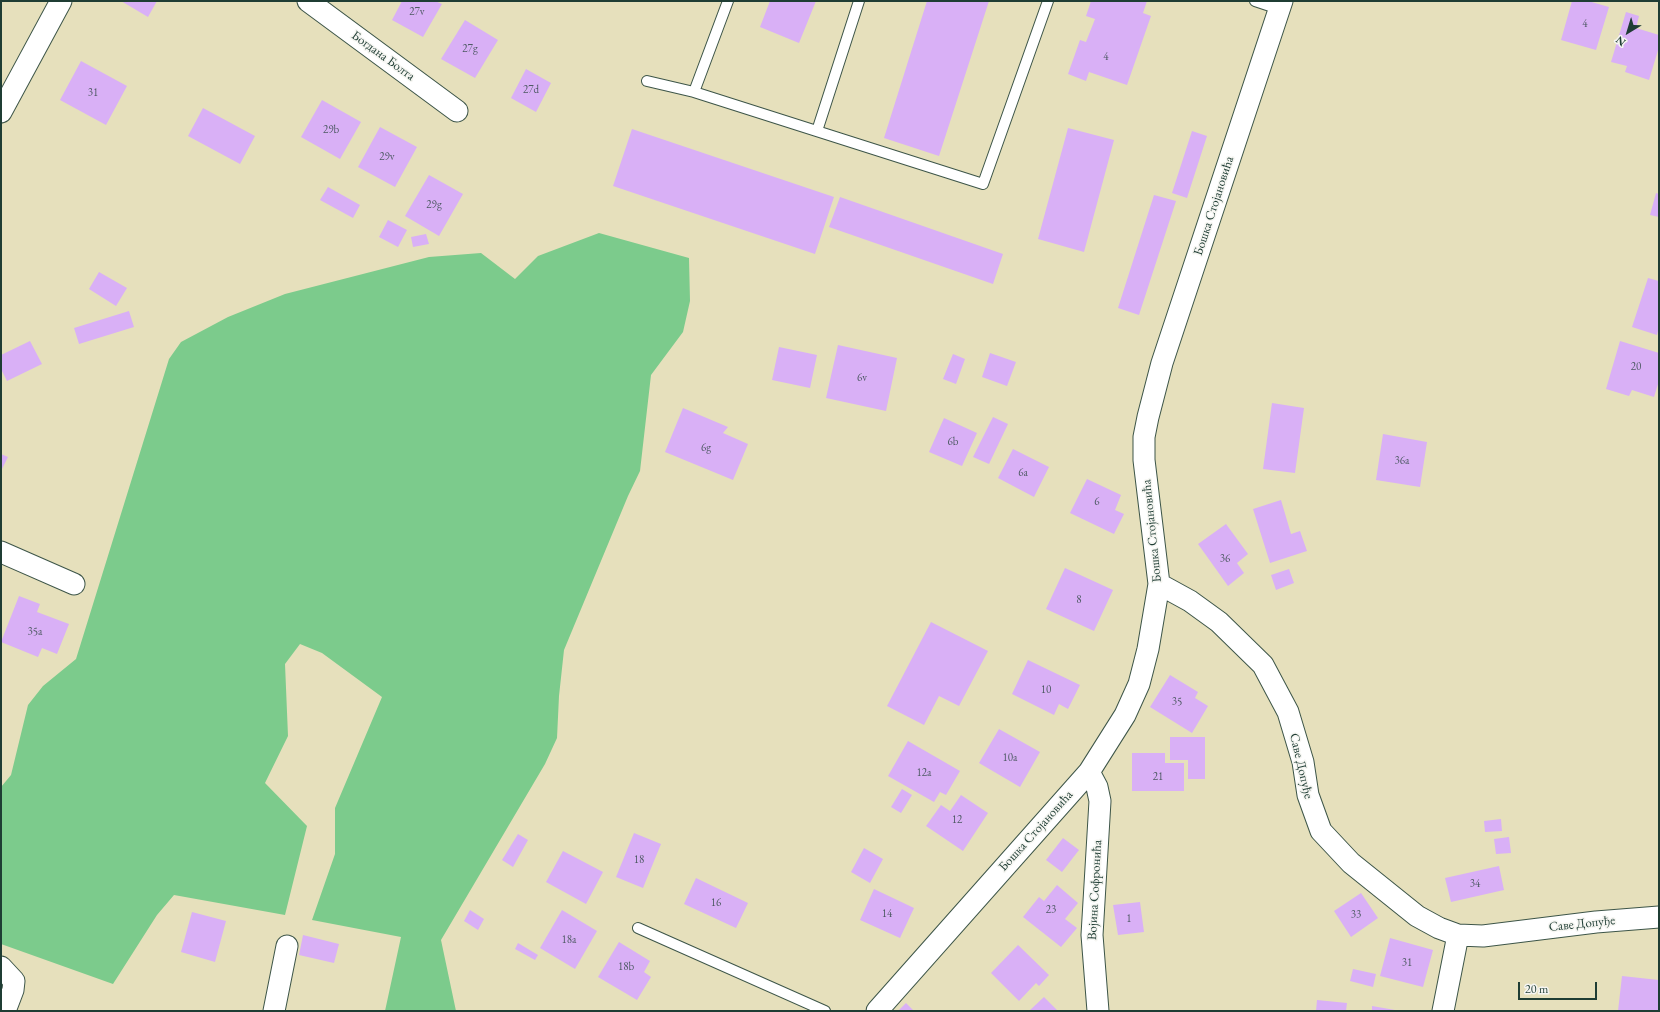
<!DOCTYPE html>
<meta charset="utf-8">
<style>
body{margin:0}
#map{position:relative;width:1660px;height:1012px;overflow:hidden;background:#e6e0bc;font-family:"EB Garamond",serif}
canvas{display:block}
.frame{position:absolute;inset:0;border:2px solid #1f3d34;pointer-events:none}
.north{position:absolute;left:1608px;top:12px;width:40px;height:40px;-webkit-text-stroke:3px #f6f6f2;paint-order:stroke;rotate:218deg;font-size:11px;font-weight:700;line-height:16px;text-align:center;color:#1f3d34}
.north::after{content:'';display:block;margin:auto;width:14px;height:18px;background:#1f3d34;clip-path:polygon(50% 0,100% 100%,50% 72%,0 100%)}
.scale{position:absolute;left:1518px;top:982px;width:79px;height:18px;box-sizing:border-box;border:2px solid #1f3d34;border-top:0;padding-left:5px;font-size:12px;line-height:14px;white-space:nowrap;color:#1f3d34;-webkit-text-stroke:3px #f6f6f2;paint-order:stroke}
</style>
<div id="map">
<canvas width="1660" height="1012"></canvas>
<div class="frame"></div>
<div class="north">N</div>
<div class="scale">20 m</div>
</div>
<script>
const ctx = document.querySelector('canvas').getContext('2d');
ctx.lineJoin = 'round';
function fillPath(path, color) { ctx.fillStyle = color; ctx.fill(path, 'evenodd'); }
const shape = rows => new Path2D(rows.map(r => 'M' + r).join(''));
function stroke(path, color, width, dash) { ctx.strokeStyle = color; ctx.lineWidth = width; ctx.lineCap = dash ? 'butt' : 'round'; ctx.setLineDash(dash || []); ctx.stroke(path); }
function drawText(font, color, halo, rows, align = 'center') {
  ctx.font = font + ' "EB Garamond",serif'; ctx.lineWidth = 3; ctx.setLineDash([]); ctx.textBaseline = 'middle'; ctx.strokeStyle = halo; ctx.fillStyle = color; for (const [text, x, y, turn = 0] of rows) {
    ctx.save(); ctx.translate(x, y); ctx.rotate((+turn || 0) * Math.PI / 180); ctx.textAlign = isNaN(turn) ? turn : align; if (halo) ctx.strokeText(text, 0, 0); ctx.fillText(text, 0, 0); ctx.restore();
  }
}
const green = shape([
 [599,233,689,258,690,301,683,332,651,375,640,471,628,496,564,650,559,696,557,738,545,764,441,940,456,1011,385,1011,401,937,312,920,335,854,335,808,382,697,322,653,300,644,285,664,288,736,265,783,307,826,285,915,174,895,157,915,113,984,1,944,1,787,11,775,28,705,43,686,76,659,169,359,181,342,228,317,285,294,429,257,481,253,515,279,538,256]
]);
const building = shape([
 [121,1,157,1,148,17],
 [402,1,435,1,442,4,423,37,392,20],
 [770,1,816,1,799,43,760,27],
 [927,1,989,1,939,156,884,138],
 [1091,1,1147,1,1143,13,1151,16,1127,85,1089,72,1086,81,1068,74,1080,40,1086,42,1095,19,1086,16],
 [1572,1,1588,1,1609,7,1596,50,1561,40],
 [1626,12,1639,16,1636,28,1659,35,1659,47,1649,80,1625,72,1627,66,1611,62],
 [465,20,498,40,475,78,441,59],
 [81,61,127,86,106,125,60,100],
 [526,69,551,83,536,112,511,98],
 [322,100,361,122,340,159,301,137],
 [203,108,255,136,240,164,188,136],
 [380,127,417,147,395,187,358,167],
 [1068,128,1114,140,1084,252,1038,239],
 [632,129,834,197,815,254,613,186],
 [1192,131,1207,136,1187,198,1172,193],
 [429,175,463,194,439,236,405,216],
 [328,187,360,205,353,218,320,200],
 [1656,193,1659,194,1659,217,1650,215],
 [1154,195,1176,201,1139,315,1118,308],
 [840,197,1003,254,993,284,829,227],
 [388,220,407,230,398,247,379,237],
 [426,234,429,244,413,247,411,237],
 [99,272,127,288,116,306,89,289],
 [1648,278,1659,281,1659,327,1657,335,1632,327],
 [129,311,134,327,79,344,74,328],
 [30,341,42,364,7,381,1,369,1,355],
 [1620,341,1659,353,1659,381,1654,397,1632,390,1629,396,1606,389],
 [838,345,897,358,886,411,826,398],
 [779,347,817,355,810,388,772,380],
 [990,353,1016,362,1007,386,982,377],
 [953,354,965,359,956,384,943,379],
 [1272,403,1304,408,1295,473,1263,469],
 [683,408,728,427,723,433,748,444,733,480,665,452],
 [993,417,1008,424,989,464,973,457],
 [944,418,977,433,962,466,929,452],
 [1383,434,1427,442,1420,487,1376,480],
 [1013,449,1049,467,1034,497,998,478],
 [1,454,8,457,1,471],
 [1087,479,1121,495,1115,510,1124,514,1114,534,1070,513],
 [1281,500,1291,534,1300,531,1307,551,1270,563,1253,509],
 [1226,524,1248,554,1237,563,1244,573,1228,586,1198,544],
 [1065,568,1113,590,1094,631,1046,609],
 [1289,569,1294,583,1276,590,1271,575],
 [19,596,40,604,37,612,69,624,57,654,42,648,38,657,1,642],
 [931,622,988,651,959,706,939,696,924,725,887,706],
 [1028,660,1080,685,1068,709,1059,704,1054,715,1012,694],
 [1170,675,1198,692,1195,698,1208,706,1192,733,1150,707],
 [999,729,1040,752,1020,787,979,763],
 [1170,737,1205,737,1205,779,1188,779,1188,760,1170,760],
 [908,741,960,771,946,795,940,792,934,802,888,776],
 [1132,753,1165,753,1165,763,1184,763,1184,791,1132,791],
 [902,789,912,795,901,813,891,807],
 [961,795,988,813,963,851,926,826,941,805,950,811],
 [1501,819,1502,831,1485,832,1484,821],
 [634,833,661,844,643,888,616,877],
 [518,834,528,840,513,867,502,860],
 [1509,837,1511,853,1496,854,1494,839],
 [1063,838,1079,850,1062,872,1046,860],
 [864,848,883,859,870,883,851,872],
 [563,851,603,872,586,904,546,882],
 [1499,866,1504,890,1451,902,1445,878],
 [696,878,748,903,736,928,684,904],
 [1057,885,1078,903,1065,919,1077,928,1061,947,1023,917,1039,897,1044,901],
 [874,889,914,908,900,938,860,920],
 [1361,893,1378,918,1351,937,1334,911],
 [1140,902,1144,932,1118,935,1113,905],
 [470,910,484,919,478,930,464,921],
 [562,910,597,931,575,969,540,948],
 [192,912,226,921,215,962,181,952],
 [303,935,339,944,334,963,299,955],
 [1390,938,1433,950,1423,987,1380,976],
 [619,942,650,961,644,972,651,977,637,1000,598,977],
 [518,943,538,955,535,960,515,949],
 [1018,945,1049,975,1039,986,1036,983,1019,1001,991,973],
 [1353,969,1376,974,1373,987,1350,981],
 [1622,976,1659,980,1659,1011,1618,1011],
 [1044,997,1058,1011,1029,1011],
 [1317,1000,1347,1003,1346,1011,1316,1011],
 [906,1003,914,1011,898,1011],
 [1372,1006,1395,1010,1395,1011,1372,1011]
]);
const service = shape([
 [1255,1,1279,9],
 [647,81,694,92,983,184,1048,1],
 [694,92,728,1],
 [817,131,859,1],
 [638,928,825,1011]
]);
const minor = shape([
 [308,1,457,111],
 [1,112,61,1],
 [1,552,74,584],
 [1159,584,1190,601,1219,622,1263,665,1288,712,1303,762,1308,795,1321,831,1351,863,1417,916,1439,928,1458,935,1483,936,1596,922,1659,917],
 [1089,772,1097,787,1100,801,1092,935,1098,1011],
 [1,967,14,981,13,990,5,1011],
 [274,1011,287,946],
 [877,1011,1089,772,1125,715,1139,684,1148,649,1159,584,1144,460,1144,437,1148,417,1162,363,1282,1],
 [1443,1011,1458,935]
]);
const numberNames = [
 ["27v",417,12],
 ["4",1585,24],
 ["27g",470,49],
 ["4",1106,57],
 ["27d",531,90],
 ["31",93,93],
 ["29b",331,130],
 ["29v",387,157],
 ["29g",434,205],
 ["20",1636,367],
 ["6v",862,378],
 ["6b",953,442],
 ["6g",706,448],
 ["36a",1402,461],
 ["6a",1023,473],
 ["6",1097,502],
 ["36",1225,559],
 ["8",1079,600],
 ["35a",35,632],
 ["10",1046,690],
 ["35",1177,702],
 ["10a",1010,758],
 ["12a",924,773],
 ["21",1158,777],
 ["12",957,820],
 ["18",639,860],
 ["34",1475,884],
 ["16",716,903],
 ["23",1051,910],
 ["14",887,914],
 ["33",1356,915],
 ["1",1129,919],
 ["18a",569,940],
 ["31",1407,963],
 ["18b",626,967]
];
const streetNames = [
 ["Богдана Болта",383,56,36],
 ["Бошка Стојановића",1214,206,-72],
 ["Бошка Стојановића",1152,531,-96],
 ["Саве Допуђе",1301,766,77],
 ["Бошка Стојановића",1036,831,-48],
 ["Војина Софронића",1095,890,-87],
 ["Саве Допуђе",1582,924,-6]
];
fillPath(green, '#7ccb8c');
fillPath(building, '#d9b0f6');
stroke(service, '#3d5548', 12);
stroke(minor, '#3d5548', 23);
stroke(service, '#fff', 10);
stroke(minor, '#fff', 21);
drawText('11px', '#4e5a64', null, numberNames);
drawText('13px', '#1f3d34', '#f6f6f2', streetNames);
</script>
